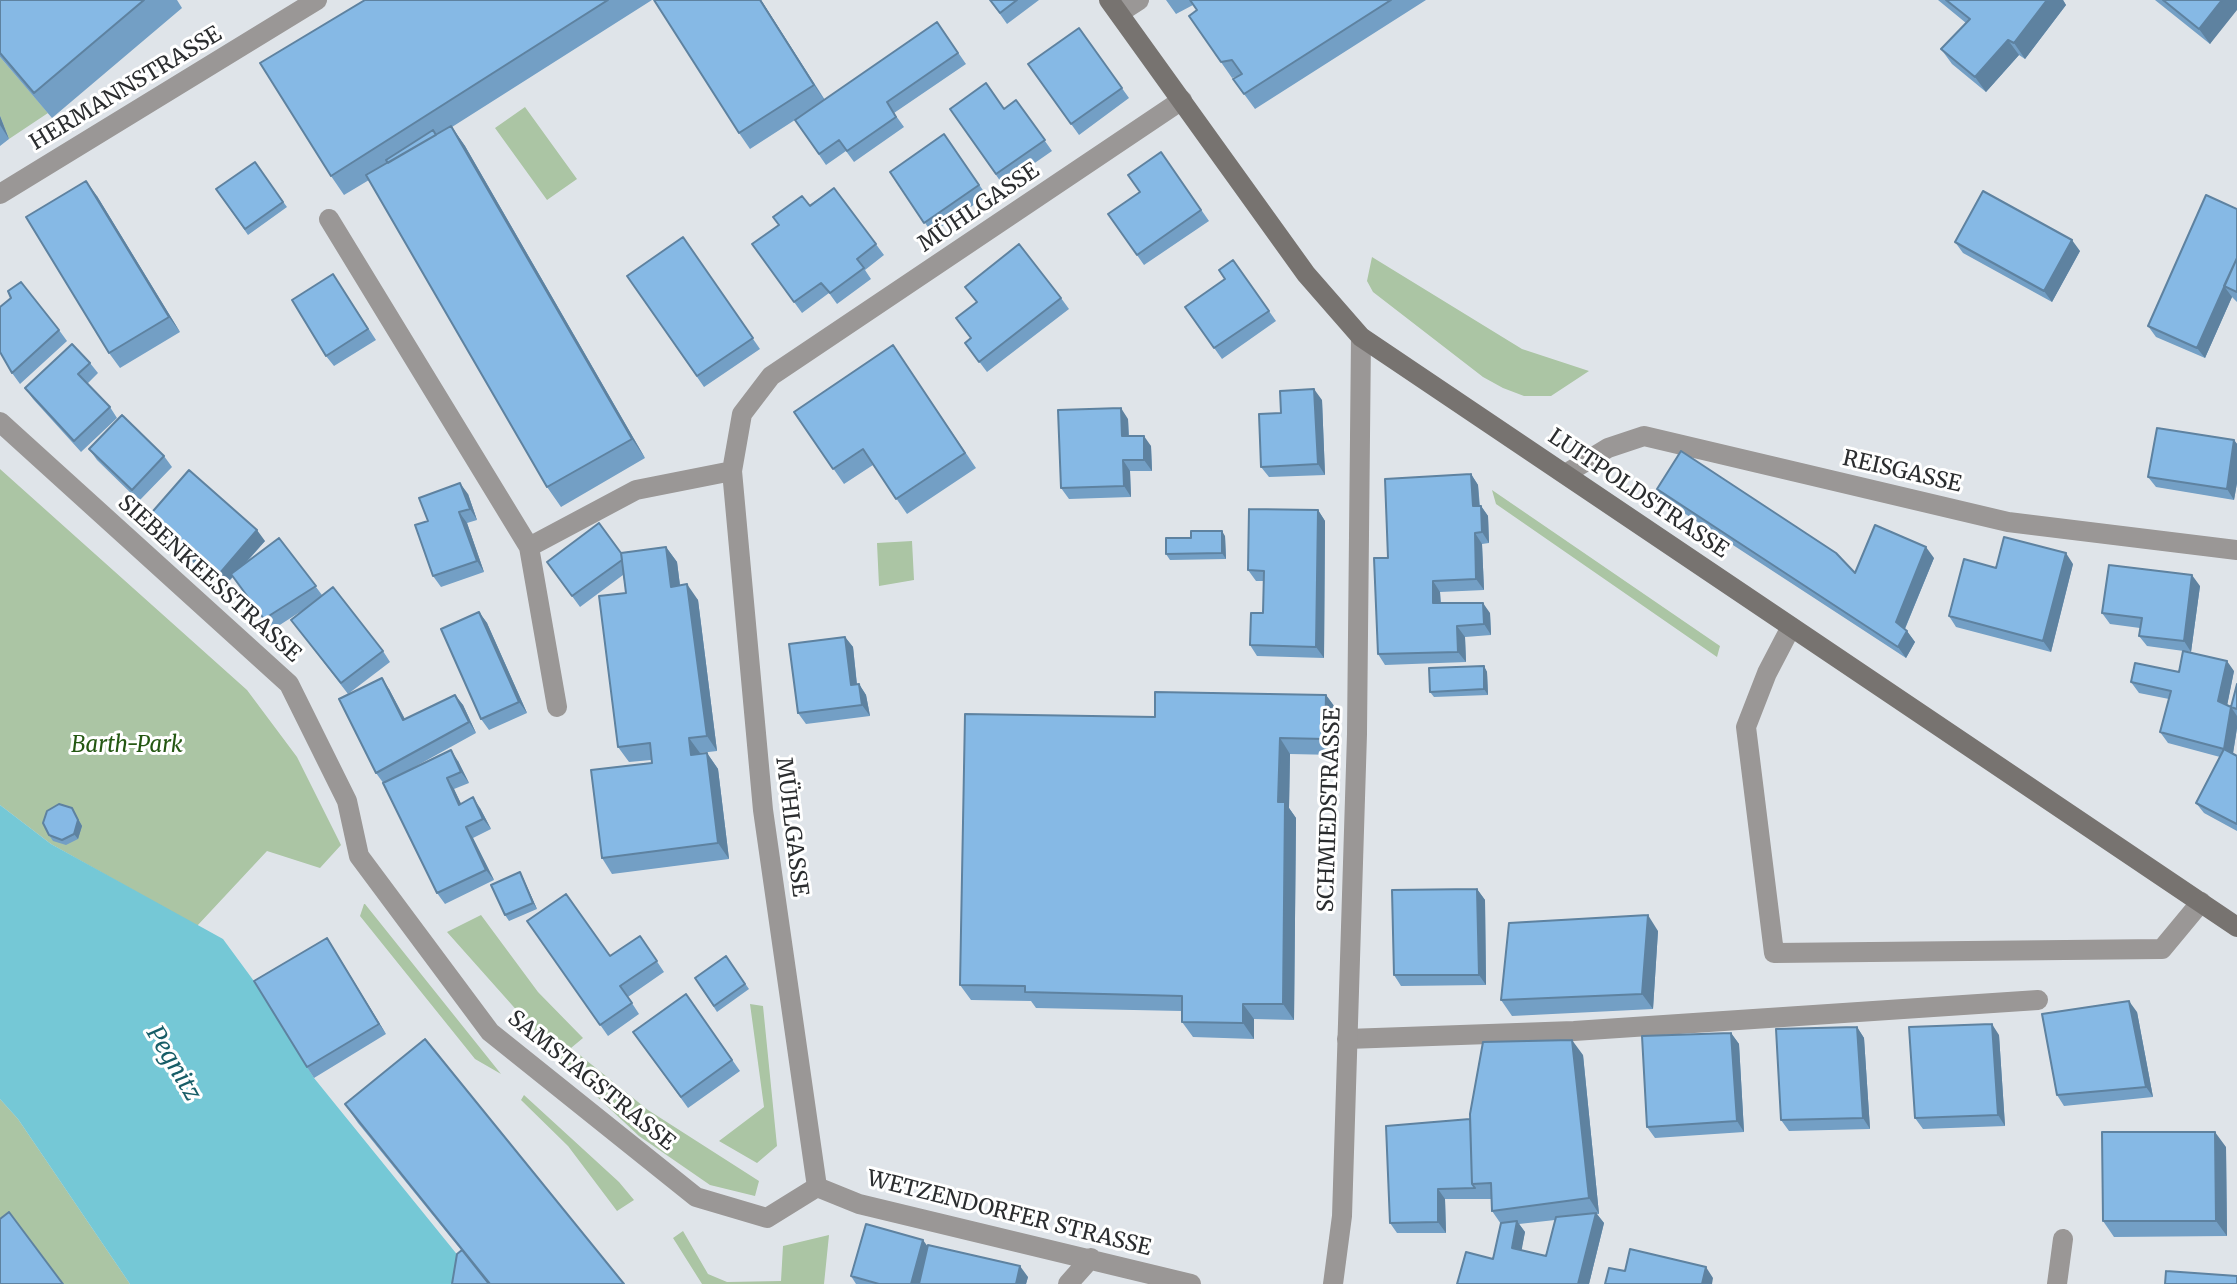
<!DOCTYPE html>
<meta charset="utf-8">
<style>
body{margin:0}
canvas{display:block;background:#dfe4e9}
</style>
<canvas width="2237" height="1284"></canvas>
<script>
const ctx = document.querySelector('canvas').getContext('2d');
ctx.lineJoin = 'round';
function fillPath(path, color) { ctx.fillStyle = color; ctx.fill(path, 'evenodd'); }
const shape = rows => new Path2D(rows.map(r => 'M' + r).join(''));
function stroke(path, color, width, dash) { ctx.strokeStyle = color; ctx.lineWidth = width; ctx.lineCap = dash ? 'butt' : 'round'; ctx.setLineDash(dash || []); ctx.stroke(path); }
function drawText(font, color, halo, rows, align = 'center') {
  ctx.font = font + ' Merriweather,serif'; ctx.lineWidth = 6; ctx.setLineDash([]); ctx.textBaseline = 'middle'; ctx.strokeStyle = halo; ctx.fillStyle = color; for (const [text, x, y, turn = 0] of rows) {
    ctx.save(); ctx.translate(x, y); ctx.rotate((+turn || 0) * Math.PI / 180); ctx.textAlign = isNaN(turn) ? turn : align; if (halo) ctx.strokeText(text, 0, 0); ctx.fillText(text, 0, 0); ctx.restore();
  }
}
const green = shape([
 [0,57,48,113,9,139,0,116],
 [525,107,577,179,547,200,495,128],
 [1372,257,1522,349,1589,371,1551,396,1524,396,1503,388,1483,377,1373,292,1367,281],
 [0,469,247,690,297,757,341,845,320,868,267,851,197,926,51,844,0,805],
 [1492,490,1720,646,1717,657,1496,504],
 [912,541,914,580,879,586,877,543],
 [364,904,365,904,501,1074,475,1059,360,916],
 [481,915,538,992,583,1038,571,1048,648,1110,759,1181,755,1196,710,1185,639,1136,577,1078,447,932],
 [750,1004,763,1006,777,1146,757,1163,719,1141,764,1107],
 [524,1095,619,1182,634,1200,617,1211,568,1146,521,1100],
 [0,1099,18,1119,130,1284,62,1284,0,1236],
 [683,1231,708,1274,727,1282,781,1281,783,1246,829,1235,824,1284,702,1284,673,1238]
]);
const water = shape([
 [0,805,51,844,223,939,262,992,314,1078,481,1284,130,1284,18,1119,0,1099]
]);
const lane = shape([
 [1119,13,1139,0],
 [1791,627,1767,673,1746,727,1774,953,2162,949,2201,902],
 [1347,1039,1574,1031,2038,1000],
 [2057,1284,2063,1239]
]);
const street = shape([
 [0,194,317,0],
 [329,219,529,547,636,490,732,471],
 [0,422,289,684,347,801,359,856,490,1032,696,1197,767,1218,817,1187],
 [1567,473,1608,448,1644,436,2008,522,2237,550],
 [529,547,557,707],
 [817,1187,763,810,732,471,742,414,771,376,1182,100],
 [817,1187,859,1204,1191,1284],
 [1068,1284,1091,1258],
 [1333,1284,1342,1216,1357,734,1361,337]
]);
const secondary = shape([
 [1109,0,1306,274,1361,337,2237,927]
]);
const wall = shape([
 [0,0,177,0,182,8,52,118,0,57],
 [365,0,652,0,452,127,465,146,645,458,561,507,547,487,369,180,344,195,331,176],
 [761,0,825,100,937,22,966,64,894,113,904,127,854,162,846,151,826,165,795,120,798,118,750,149,739,133],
 [990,0,1039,0,1007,24],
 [1166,0,1426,0,1255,109,1233,79,1238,76,1232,78,1189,16,1197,10,1193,5,1176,14],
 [1938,0,2063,0,2066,5,2025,59,2019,55,1986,92,1952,64,1941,49,1966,23],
 [2155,0,2237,0,2210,44],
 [1079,28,1129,98,1079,135,1028,64],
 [1016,100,1052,151,1003,185,950,109,1004,109],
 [0,116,9,139,0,146],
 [944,134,987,196,932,233,890,172],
 [1161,152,1209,221,1144,265,1108,214,1140,192],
 [255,162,287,207,248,235,216,189],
 [834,188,884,255,865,270,871,279,837,304,829,293,802,313,752,244],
 [97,196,180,332,120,368,109,353],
 [2237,209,2237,302,2232,297,2205,358,2156,337,2148,326],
 [683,237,760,349,704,387,627,276],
 [1955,242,2080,251,2052,302,1963,253],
 [1233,260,1276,321,1222,359,1185,307,1225,279],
 [333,274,376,340,334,366,326,356],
 [1061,298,1069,309,987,372,965,343],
 [59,330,67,341,20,384,12,373],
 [893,345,976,468,907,514,873,465,844,484,794,412],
 [90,363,98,373,87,384,110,407,117,418,81,452,33,399,25,388],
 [1322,400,1325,475,1269,477,1261,467,1281,413],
 [1128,419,1129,436,1151,446,1152,471,1130,471,1131,497,1069,499,1061,488],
 [2234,440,2237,444,2237,483,2234,500,2156,487,2148,477],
 [89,449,164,456,172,467,139,501,97,460],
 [1471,474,1478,485,1480,506,1481,506,1488,516,1489,543,1482,544,1484,590,1440,592,1441,603,1490,613,1491,635,1465,637,1466,662,1385,665,1378,654,1388,558],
 [1657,489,1855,573,1934,558,1905,629,1915,642,1906,658,1664,500],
 [468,494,477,520,467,523,484,572,441,587,433,576,428,521],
 [1318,510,1325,521,1324,658,1257,656,1250,645,1263,613,1264,581,1256,581,1248,570],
 [147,518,265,541,245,564,279,538,322,595,383,651,390,662,348,694,291,620,303,610,272,630,233,577,227,583,198,558,194,563,154,529],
 [1225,536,1226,559,1170,560,1166,554],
 [666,547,677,562,680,585,698,600,717,751,700,753,707,753,718,769,729,859,612,874,602,858,652,763,651,760,629,762,618,747,626,593,623,575,580,607,547,562],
 [2073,564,2051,652,1956,627,1949,616,1996,568],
 [2200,586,2191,652,2147,646,2139,636,2140,628,2110,624,2102,613],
 [479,612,487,623,527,713,489,730,481,719],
 [845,637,853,647,857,684,859,684,866,695,870,716,806,724,798,713],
 [1484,666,1487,672,1488,695,1434,697,1430,692],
 [2234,671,2227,705,2231,707,2237,684,2237,728,2233,753,2237,756,2237,831,2204,813,2196,803,2220,757,2168,743,2160,732,2169,699,2139,693,2131,682,2179,672],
 [389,689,405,719,455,695,463,705,476,733,409,770,458,761,469,783,454,789,461,804,480,808,491,829,473,838,494,880,445,904,437,893,384,784,376,773],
 [1326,695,1337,710,1336,755,1290,754,1289,808,1296,818,1294,1020,1254,1019,1254,1039,1193,1037,1182,1022,1182,1011,1036,1008,1031,1001,971,1000,960,985,1155,717],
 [72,808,82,826,78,839,66,845,53,841,49,835],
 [523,878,537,909,509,921,505,915],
 [1477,889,1485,900,1486,985,1401,986,1394,975],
 [527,921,610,956,640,936,664,972,628,997,639,1014,608,1036],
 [1658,931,1653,1009,1512,1016,1501,1000],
 [327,938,386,1034,314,1078,307,1067],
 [726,956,749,989,717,1012,695,978],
 [686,994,740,1071,688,1108,633,1032],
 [2137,1012,2153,1097,2064,1106,2057,1095],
 [1857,1027,1864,1038,1870,1129,1789,1131,1781,1120],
 [1731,1033,1739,1044,1744,1132,1655,1138,1647,1127],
 [1999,1035,2005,1126,1923,1129,1915,1118],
 [1583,1055,1599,1214,1597,1214,1604,1223,1589,1284,1493,1259,1501,1224,1492,1211,1491,1199,1445,1199,1446,1233,1397,1233,1390,1223,1470,1119],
 [1555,1220,1546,1256,1521,1250,1525,1232,1519,1224],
 [345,1104,624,1284,461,1250,358,1123],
 [2226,1147,2227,1236,2114,1237,2103,1221],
 [928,1247,1028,1277,1026,1284,856,1284,851,1276]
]);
const shadedWall = shape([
 [760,0,761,0,825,101,814,85],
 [2047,0,2063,0,2066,5,2025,59,2014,43],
 [2222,0,2237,0,2237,10,2210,44,2199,29],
 [2008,40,2019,55,1986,92,1975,77],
 [0,116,9,139,0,125],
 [451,126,465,146,645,458,632,439],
 [86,181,97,196,180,332,169,317],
 [2072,240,2080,251,2052,302,2044,291],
 [2224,286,2232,297,2205,358,2197,348],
 [1314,389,1322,400,1325,475,1318,464],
 [1121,408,1128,419,1129,447,1122,436],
 [1144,436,1151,446,1152,471,1144,460],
 [2234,440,2237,444,2237,483,2234,500,2227,489],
 [1123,460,1130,471,1131,497,1124,486],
 [1471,474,1478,485,1480,517,1473,506],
 [460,483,468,494,477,520,470,509],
 [1481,506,1488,516,1489,543,1482,532],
 [1318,510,1325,521,1324,658,1316,647],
 [459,512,467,523,484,572,477,561],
 [257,530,265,541,227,583,220,573],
 [1222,531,1225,536,1226,559,1222,553],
 [1475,533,1482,544,1484,590,1476,579],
 [191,547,198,558,194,563,186,552],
 [666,547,677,562,682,602,671,587],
 [1926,547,1934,558,1903,633,1896,622],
 [2066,553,2073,564,2051,652,2043,641],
 [2192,575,2200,586,2191,652,2184,641],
 [1433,581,1440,592,1441,614,1433,603],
 [687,584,698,600,717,751,707,736],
 [1483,603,1490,613,1491,635,1484,624],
 [479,612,487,623,527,713,519,702],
 [1457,626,1465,637,1466,662,1458,652],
 [1907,631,1915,642,1906,658,1898,647],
 [845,637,853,647,858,696,851,685],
 [2227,661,2234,671,2226,711,2218,701],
 [1484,666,1487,672,1488,695,1484,689],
 [382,678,389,689,411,731,403,720],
 [859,684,866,695,870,716,862,705],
 [455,695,463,705,476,733,469,722],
 [1326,695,1337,710,1336,755,1325,739],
 [2231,707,2237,716,2237,728,2232,760,2224,749],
 [689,738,700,753,702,770,691,755],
 [1280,738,1290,754,1289,808,1296,818,1294,1020,1283,1004,1278,802],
 [451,750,458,761,469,783,461,772],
 [707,753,718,769,729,859,718,843],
 [447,778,454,789,467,816,459,805],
 [473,797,480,808,491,829,483,819],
 [72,808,82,826,78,839,74,834],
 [466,827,473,838,494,880,486,870],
 [520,872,523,878,537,909,533,903],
 [1477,889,1485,900,1486,985,1479,975],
 [1648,915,1658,931,1653,1009,1642,994],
 [327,938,334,949,386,1034,379,1024],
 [2129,1001,2137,1012,2153,1097,2146,1087],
 [1243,1004,1254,1019,1254,1039,1243,1023],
 [1992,1024,1999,1035,2005,1126,1998,1115],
 [1857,1027,1864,1038,1870,1129,1863,1118],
 [1731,1033,1739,1044,1744,1132,1737,1121],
 [1572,1040,1583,1055,1599,1214,1589,1198],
 [2215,1132,2226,1147,2227,1236,2216,1221],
 [1438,1189,1445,1199,1446,1233,1438,1222],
 [1596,1213,1604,1223,1589,1284,1578,1284],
 [1517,1221,1525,1232,1520,1259,1512,1248],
 [923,1240,931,1251,921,1284,911,1284],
 [1020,1266,1028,1277,1026,1284,1016,1284],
 [1706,1267,1713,1278,1712,1284,1702,1284]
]);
const building = shape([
 [0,0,144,0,34,93,0,53,0,0],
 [365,0,608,0,331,176,260,63,365,0],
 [654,0,760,0,814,85,739,133,654,0],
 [990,0,1017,0,1000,13,990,0],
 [1190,0,1391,0,1244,94,1233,79,1242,74,1232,60,1221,62,1189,16,1197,10,1190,0],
 [1946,0,2047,0,2014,43,2008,40,1975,77,1941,49,1970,19,1946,0],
 [2163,0,2222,0,2199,29,2163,0],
 [937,22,958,53,887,102,896,117,847,151,839,140,819,154,795,120,937,22],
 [1079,28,1122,88,1071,124,1028,64,1079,28],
 [986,83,1004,109,1016,100,1045,140,996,174,950,109,986,83],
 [451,126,632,439,547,487,366,175,451,126],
 [433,130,436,135,388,163,386,160,433,130],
 [944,134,979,185,924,223,890,172,944,134],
 [1161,152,1201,210,1137,255,1108,214,1140,192,1128,175,1161,152],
 [255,162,283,202,245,229,216,189,255,162],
 [86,181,169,317,109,353,26,217,86,181],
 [834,188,876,244,857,259,864,268,830,293,821,283,794,302,752,244,779,225,773,217,802,196,810,206,834,188],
 [1983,191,2072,240,2044,291,1955,242,1983,191],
 [2206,195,2237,209,2237,258,2197,348,2148,326,2206,195],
 [683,237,753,338,697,376,627,276,683,237],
 [1019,244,1061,298,979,362,965,343,971,338,956,318,977,302,965,287,1019,244],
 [2237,258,2237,292,2224,286,2237,258],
 [1233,260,1269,311,1214,348,1185,307,1225,279,1219,270,1233,260],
 [333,274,368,329,326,356,292,300,333,274],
 [21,282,59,330,12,373,0,352,0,307,11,298,8,291,21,282],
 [72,344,90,363,78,374,110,407,74,441,25,388,72,344],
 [893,345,965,453,896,499,863,449,833,469,794,412,893,345],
 [1314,389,1318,464,1261,467,1259,414,1281,413,1280,391,1314,389],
 [1121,408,1122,436,1144,436,1144,460,1123,460,1124,486,1061,488,1058,410,1121,408],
 [122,415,164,456,132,490,89,449,122,415],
 [2157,428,2234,440,2227,489,2148,477,2157,428],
 [1681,451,1836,553,1855,573,1875,525,1926,547,1896,622,1907,631,1898,647,1657,489,1681,451],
 [189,470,257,530,220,573,191,547,186,552,147,518,189,470],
 [1471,474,1473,506,1481,506,1482,532,1475,533,1476,579,1433,581,1433,603,1483,603,1484,624,1457,626,1458,652,1378,654,1374,558,1388,558,1385,479,1471,474],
 [460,483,470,509,459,512,477,561,433,576,415,525,428,521,419,498,460,483],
 [1249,509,1318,510,1316,647,1250,645,1251,613,1263,613,1264,571,1248,570,1249,509],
 [599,523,621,553,622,560,572,596,547,562,599,523],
 [1191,531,1222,531,1222,553,1166,554,1166,538,1191,538,1191,531],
 [2004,537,2066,553,2043,641,1949,616,1964,559,1996,568,2004,537],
 [279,538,316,586,264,619,231,574,279,538],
 [666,547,671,587,687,584,707,736,689,738,691,755,707,753,718,843,602,858,591,770,652,763,650,743,618,747,599,596,626,593,621,553,666,547],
 [2109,565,2192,575,2184,641,2139,636,2142,618,2102,613,2109,565],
 [333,587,383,651,341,683,291,620,333,587],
 [479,612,519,702,481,719,441,629,479,612],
 [845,637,851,685,859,684,862,705,798,713,789,644,845,637],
 [2183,651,2227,661,2218,701,2231,707,2224,749,2160,732,2171,691,2131,682,2135,663,2179,672,2183,651],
 [1484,666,1484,689,1430,692,1429,668,1484,666],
 [382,678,403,720,455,695,469,722,376,773,339,699,382,678],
 [2237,684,2237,709,2231,707,2237,684],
 [1155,692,1326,695,1325,739,1280,738,1278,802,1285,802,1283,1004,1243,1004,1243,1023,1182,1022,1182,996,1025,992,1025,986,960,985,965,714,1155,717,1155,692],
 [2224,749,2237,756,2237,824,2196,803,2224,749],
 [451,750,461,772,447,778,459,805,473,797,483,819,466,827,486,870,437,893,383,783,451,750],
 [59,804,72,808,78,820,74,834,62,840,49,835,43,823,47,811,59,804],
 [520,872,533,903,505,915,491,885,520,872],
 [1477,889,1479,975,1394,975,1392,890,1477,889],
 [566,894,610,956,640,936,657,961,620,986,632,1003,600,1025,527,921,566,894],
 [1648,915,1642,994,1501,1000,1509,923,1648,915],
 [327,938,379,1024,307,1067,254,981,327,938],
 [726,956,745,984,714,1006,695,978,726,956],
 [686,994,732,1060,681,1097,633,1032,686,994],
 [2129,1001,2146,1087,2057,1095,2042,1014,2129,1001],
 [1992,1024,1998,1115,1915,1118,1909,1027,1992,1024],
 [1857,1027,1863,1118,1781,1120,1776,1029,1857,1027],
 [1731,1033,1737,1121,1647,1127,1642,1036,1731,1033],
 [425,1039,624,1284,490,1284,345,1104,425,1039],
 [1572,1040,1589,1198,1492,1211,1491,1183,1472,1184,1470,1114,1483,1042,1572,1040],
 [1470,1119,1472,1184,1475,1188,1438,1189,1438,1222,1390,1223,1386,1126,1470,1119],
 [2102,1132,2215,1132,2216,1221,2103,1221,2102,1132],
 [9,1212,63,1284,0,1284,0,1219,9,1212],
 [1596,1213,1578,1284,1457,1284,1466,1252,1493,1259,1501,1223,1517,1221,1512,1248,1546,1256,1556,1217,1596,1213],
 [866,1224,923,1240,911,1284,879,1284,851,1276,866,1224],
 [928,1245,1020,1266,1016,1284,919,1284,928,1245],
 [1630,1249,1706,1267,1702,1284,1605,1284,1609,1268,1625,1271,1630,1249],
 [462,1250,489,1284,452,1284,457,1254,462,1250],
 [2166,1271,2237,1276,2237,1284,2165,1284,2166,1271]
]);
const streetNames = [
 ["HERMANNSTRASSE",126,89,-31],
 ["MÜHLGASSE",979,208,-34],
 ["REISGASSE",1902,472,13],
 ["LUITPOLDSTRASSE",1638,494,34],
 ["SIEBENKEESSTRASSE",209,579,42],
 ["SCHMIEDSTRASSE",1330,810,-88],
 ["MÜHLGASSE",791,827,83],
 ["SAMSTAGSTRASSE",591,1081,39],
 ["WETZENDORFER STRASSE",1009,1214,14]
];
const parkNames = [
 ["Barth-Park",127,746]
];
const waterNames = [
 ["Pegnitz",173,1064,59]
];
fillPath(green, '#abc5a4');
fillPath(water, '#75c8d6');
stroke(lane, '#9a9796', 20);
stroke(street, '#9a9796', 20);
stroke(secondary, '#777370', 20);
fillPath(wall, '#739fc5');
fillPath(shadedWall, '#5e82a0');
fillPath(building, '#86b9e5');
stroke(building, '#5e82a0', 2);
drawText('22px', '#2b2d2f', '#fff', streetNames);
drawText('italic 22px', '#245712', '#fff', parkNames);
drawText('italic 24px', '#175d67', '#fff', waterNames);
</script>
